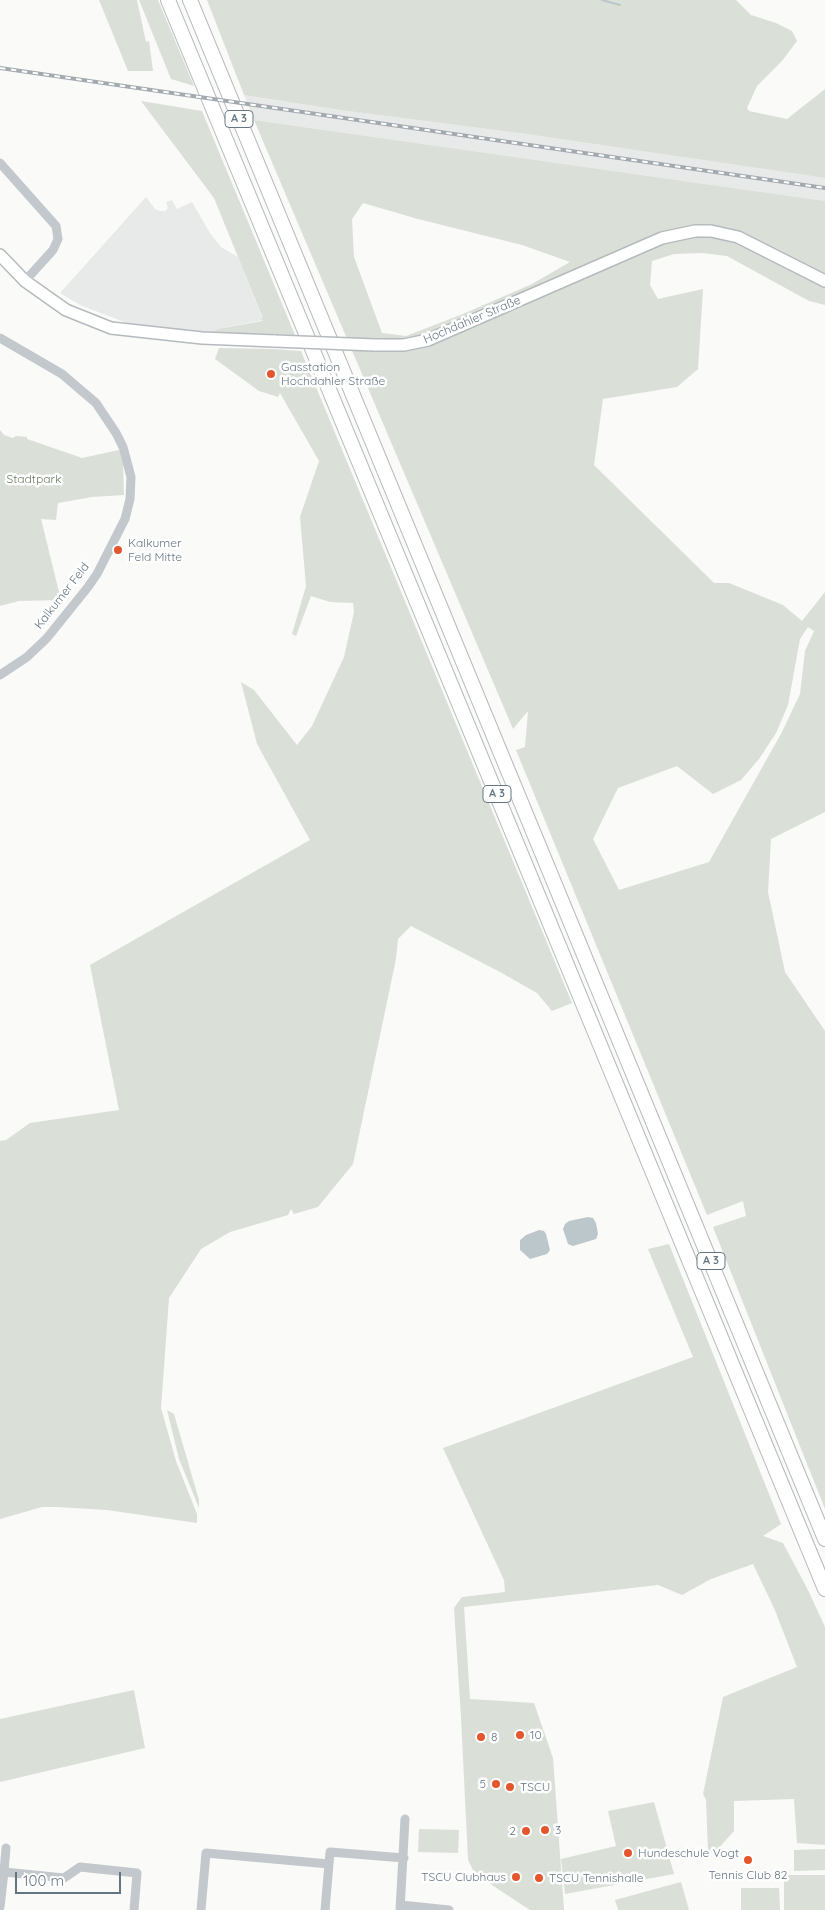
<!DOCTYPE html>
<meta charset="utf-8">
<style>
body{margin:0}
#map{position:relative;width:825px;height:1910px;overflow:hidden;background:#fafaf8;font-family:Quicksand,sans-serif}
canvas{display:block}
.scale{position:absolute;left:15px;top:1872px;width:106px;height:22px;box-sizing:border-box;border:2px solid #657683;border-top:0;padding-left:6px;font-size:15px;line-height:18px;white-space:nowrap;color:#657683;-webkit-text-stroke:4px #fff;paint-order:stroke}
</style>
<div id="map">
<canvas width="825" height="1910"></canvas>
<div class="scale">100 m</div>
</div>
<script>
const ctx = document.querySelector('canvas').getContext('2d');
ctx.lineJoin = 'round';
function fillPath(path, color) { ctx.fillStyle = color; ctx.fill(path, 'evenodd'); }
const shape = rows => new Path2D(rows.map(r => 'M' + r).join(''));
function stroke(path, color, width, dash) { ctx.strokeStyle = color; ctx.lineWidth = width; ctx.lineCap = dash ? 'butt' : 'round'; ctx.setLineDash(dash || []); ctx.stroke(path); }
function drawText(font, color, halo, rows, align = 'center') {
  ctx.font = font + ' Quicksand,sans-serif'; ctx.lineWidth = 5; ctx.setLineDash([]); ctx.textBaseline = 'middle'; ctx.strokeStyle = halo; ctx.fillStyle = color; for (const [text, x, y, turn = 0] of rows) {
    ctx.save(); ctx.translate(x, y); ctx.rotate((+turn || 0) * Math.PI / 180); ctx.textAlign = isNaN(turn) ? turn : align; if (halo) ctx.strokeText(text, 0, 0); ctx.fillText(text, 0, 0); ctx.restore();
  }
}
const built = shape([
 [244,95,340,110,526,134,825,178,825,201,254,120],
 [146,197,155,209,160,211,165,211,168,208,166,202,172,200,177,209,192,202,210,233,221,247,238,257,263,320,218,329,214,332,175,330,132,325,80,305,60,293]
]);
const green = shape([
 [99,0,137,0,146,42,149,41,153,71,128,71],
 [139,0,158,0,194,86,171,79],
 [207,0,736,0,751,15,776,23,792,31,797,41,782,61,757,86,747,108,749,111,787,119,825,89,825,178,526,134,340,110,244,95],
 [141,101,202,111,295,335,214,332,218,329,262,321,262,316,214,198],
 [254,120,825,201,825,305,809,301,727,256,702,253,674,254,652,261,650,285,658,299,703,289,698,369,677,387,603,399,594,465,714,583,729,583,783,605,802,621,825,592,825,812,771,839,768,892,785,972,825,1031,825,1509,713,1227,746,1216,743,1201,707,1215,516,750,525,747,528,711,513,729],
 [363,203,418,219,522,245,570,262,532,284,463,314,406,336,382,333,354,257,352,219],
 [808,627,814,631,805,651,800,694,782,732,709,862,619,890,593,839,618,788,677,766,713,794,741,780,759,759,776,733,788,705,800,639],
 [219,348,274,349,301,351,572,1003,552,1011,537,993,500,972,411,926,398,939,396,959,353,1164,318,1207,294,1214,291,1209,288,1215,230,1232,201,1249,169,1298,161,1408,176,1461,197,1514,197,1523,107,1510,57,1507,42,1507,0,1519,0,1141,6,1140,30,1123,119,1110,90,965,310,840,257,744,241,682,254,690,297,745,312,726,344,657,354,612,353,603,330,602,311,596,296,636,292,634,306,586,300,517,319,461,280,393,278,397,259,391,215,359],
 [0,430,4,435,13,438,16,436,27,437,27,439,82,458,119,450,123,464,124,495,92,497,58,503,56,520,41,519,61,600,19,601,0,606],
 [669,1244,781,1524,763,1536,783,1543,809,1592,825,1627,825,1845,797,1843,794,1799,734,1801,734,1831,717,1850,708,1850,706,1800,703,1794,723,1697,797,1667,774,1608,753,1564,711,1579,682,1595,658,1585,464,1607,470,1699,534,1703,553,1758,564,1910,530,1910,475,1874,468,1860,461,1717,454,1608,462,1597,505,1592,504,1580,443,1448,693,1357,648,1249],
 [167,1410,174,1414,199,1500,199,1508,179,1459],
 [134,1690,145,1748,0,1782,0,1719],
 [654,1802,674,1874,565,1894,561,1859,616,1846,608,1811],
 [419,1829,459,1830,458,1853,418,1852],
 [825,1849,825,1870,794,1871,794,1850],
 [784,1875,825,1875,825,1910,784,1910],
 [681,1882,689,1910,618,1910,615,1900],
 [741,1888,779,1888,780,1910,741,1910]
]);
const water = shape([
 [588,1217,593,1218,596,1223,598,1234,596,1239,573,1246,568,1244,563,1229,565,1224,569,1221],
 [539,1230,544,1231,546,1234,550,1250,547,1254,530,1259,520,1250,520,1240,526,1235]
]);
const stream = shape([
 [602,0,620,5]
]);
const minor = shape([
 [0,163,56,226,58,239,53,250,25,281],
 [0,338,62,374,96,403,116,433,123,447,131,477,130,499,125,519,97,574,88,587,47,638,27,657,0,675],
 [4,1872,6,1848],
 [401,1905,449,1910],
 [0,1907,4,1872,64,1878,80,1867,137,1873,134,1910],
 [201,1910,206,1853,329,1864,330,1852,404,1858],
 [325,1910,329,1864],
 [400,1910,405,1819]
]);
const major = shape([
 [0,255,25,281,66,310,111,328,202,338,275,341],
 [375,345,404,345,428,340,662,238,695,231,711,231,738,237,825,281]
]);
const highway = shape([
 [168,0,825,1589],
 [190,0,825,1539]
]);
const rail = shape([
 [0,68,825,188]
]);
const majorBridge = shape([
 [275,341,375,345]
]);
const markers = [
 [271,374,5,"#e4572e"],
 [118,550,5,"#e4572e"],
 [520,1735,5,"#e4572e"],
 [481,1737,5,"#e4572e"],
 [496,1784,5,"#e4572e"],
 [510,1787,5,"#e4572e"],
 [545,1830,5,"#e4572e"],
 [526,1831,5,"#e4572e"],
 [628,1853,5,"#e4572e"],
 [748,1860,5,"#e4572e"],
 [516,1877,5,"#e4572e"],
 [539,1878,5,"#e4572e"]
];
const shields = [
 [239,119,28],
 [497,794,28],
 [711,1261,28]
];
const shieldNames = [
 ["A 3",239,119],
 ["A 3",497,794],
 ["A 3",711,1261]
];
const streetNames = [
 ["Hochdahler Straße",472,320,-23],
 ["Kalkumer Feld",62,596,-52]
];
const poiNames = [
 ["Gasstation",281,367],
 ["Hochdahler Straße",281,381],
 ["Kalkumer",128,543],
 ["Feld Mitte",128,557],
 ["10",530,1735],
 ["8",491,1737],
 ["5",486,1784,"right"],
 ["TSCU",520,1787],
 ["3",555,1830],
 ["2",516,1831,"right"],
 ["Hundeschule Vogt",638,1853],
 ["Tennis Club 82",748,1875,"center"],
 ["TSCU Clubhaus",506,1877,"right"],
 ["TSCU Tennishalle",549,1878]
];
const parkNames = [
 ["Stadtpark",34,479]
];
fillPath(built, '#e8e9e9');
fillPath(green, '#dadfd7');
fillPath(water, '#bbc7cb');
stroke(stream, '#bbc7cb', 2);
stroke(major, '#b5babe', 14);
stroke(highway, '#b4b9bd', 16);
stroke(minor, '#c3c8cc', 9);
stroke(major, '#fff', 11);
stroke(highway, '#fff', 14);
stroke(rail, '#a2aab0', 4);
stroke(rail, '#fff', 2, [5.5]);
stroke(majorBridge, '#b5babe', 14, []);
stroke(majorBridge, '#fff', 11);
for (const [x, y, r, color] of markers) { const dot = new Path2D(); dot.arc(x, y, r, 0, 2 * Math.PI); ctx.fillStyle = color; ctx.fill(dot); stroke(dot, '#fff', 2); }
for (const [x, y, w] of shields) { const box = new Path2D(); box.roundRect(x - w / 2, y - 8.5, w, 17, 4); ctx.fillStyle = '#fff'; ctx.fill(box); stroke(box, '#657683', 1); }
drawText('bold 11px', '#657683', null, shieldNames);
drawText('12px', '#657683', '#fff', streetNames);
drawText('12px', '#657683', '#fff', poiNames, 'left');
drawText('12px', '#687a64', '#fff', parkNames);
</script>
